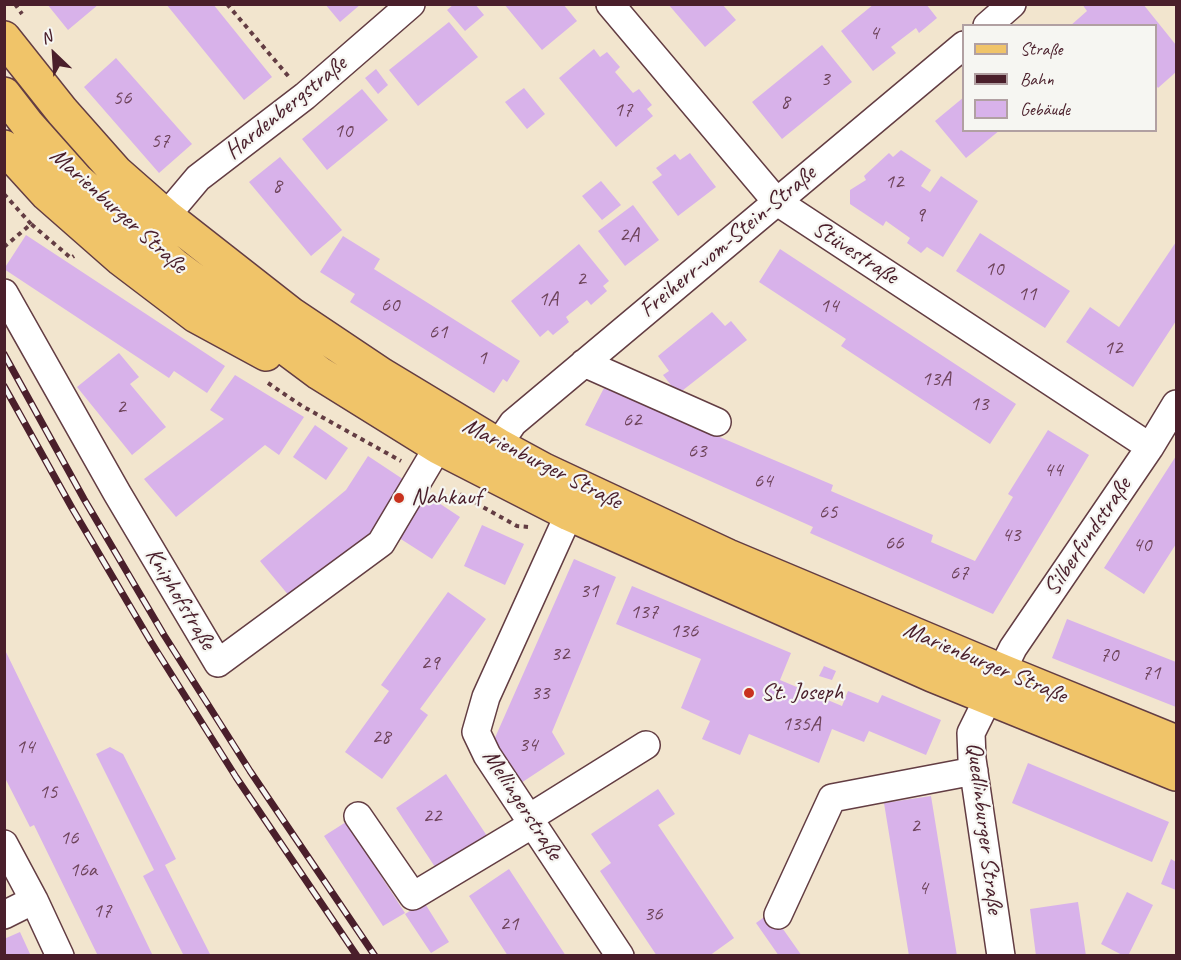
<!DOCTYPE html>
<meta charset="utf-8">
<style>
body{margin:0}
#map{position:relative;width:1181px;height:960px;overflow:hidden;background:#f2e5ce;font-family:Caveat,sans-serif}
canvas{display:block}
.frame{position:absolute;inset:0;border:6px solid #4a1f2b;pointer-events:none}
.legend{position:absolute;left:962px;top:24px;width:195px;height:108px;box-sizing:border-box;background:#f6f6f2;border:2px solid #b1a0a2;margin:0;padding:8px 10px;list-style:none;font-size:18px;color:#4a1f2b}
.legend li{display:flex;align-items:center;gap:12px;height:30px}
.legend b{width:30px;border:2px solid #b1a0a2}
.north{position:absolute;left:24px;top:24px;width:60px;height:60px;-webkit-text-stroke:4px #f6f6f2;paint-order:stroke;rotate:335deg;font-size:16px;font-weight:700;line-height:24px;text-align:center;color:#4a1f2b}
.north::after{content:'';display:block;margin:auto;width:21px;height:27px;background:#4a1f2b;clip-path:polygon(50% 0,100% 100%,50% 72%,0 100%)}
</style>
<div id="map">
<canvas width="1181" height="960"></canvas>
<div class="frame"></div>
<ul class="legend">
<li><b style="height:8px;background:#f0c469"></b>Straße</li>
<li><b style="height:8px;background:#4a1f2b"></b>Bahn</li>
<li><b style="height:16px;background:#d8b2ea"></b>Gebäude</li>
</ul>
<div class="north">N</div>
</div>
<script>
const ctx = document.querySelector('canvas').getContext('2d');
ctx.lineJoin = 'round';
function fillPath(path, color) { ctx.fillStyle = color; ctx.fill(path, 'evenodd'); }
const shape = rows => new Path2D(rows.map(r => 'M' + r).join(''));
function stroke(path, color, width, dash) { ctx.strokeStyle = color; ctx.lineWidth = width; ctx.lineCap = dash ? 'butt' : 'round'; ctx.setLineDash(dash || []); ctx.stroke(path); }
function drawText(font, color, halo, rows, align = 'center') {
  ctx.font = font + ' Caveat,sans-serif'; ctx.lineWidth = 4.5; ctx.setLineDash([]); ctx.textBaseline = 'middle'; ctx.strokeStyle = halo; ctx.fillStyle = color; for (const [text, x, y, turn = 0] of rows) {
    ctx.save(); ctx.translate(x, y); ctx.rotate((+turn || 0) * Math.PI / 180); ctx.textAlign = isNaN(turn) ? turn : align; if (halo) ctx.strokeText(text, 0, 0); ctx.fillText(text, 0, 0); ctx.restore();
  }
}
const building = shape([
 [47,4,99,4,68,30],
 [166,4,213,4,272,77,244,100],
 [325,4,361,4,340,22],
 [454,4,475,4,484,15,465,31,447,10],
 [504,4,563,4,577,21,542,50],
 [668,4,722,4,736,20,705,47],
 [874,4,926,4,937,18,919,33,916,28,891,47,896,53,873,71,841,31],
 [1082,4,1143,4,1176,45,1176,72,1158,88,1156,85,1156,26,1070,26,1087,11],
 [449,22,478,57,418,106,389,70],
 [822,45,852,82,782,139,752,102],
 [594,49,600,57,607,52,620,67,615,72,633,93,639,89,652,105,647,109,653,116,616,147,559,78],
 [116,58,192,144,159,173,84,87],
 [376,69,388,85,378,94,365,78],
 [524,88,545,114,527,129,505,102],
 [362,89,388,120,327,170,302,139],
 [964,97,964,130,1000,130,966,158,935,121],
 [901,150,931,170,921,186,930,192,941,176,978,201,943,257,927,247,921,253,907,243,910,238,886,221,883,226,850,204,850,190,866,180,864,176,889,153,893,157],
 [690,153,716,187,678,216,652,182,662,175,656,168,675,154,680,160],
 [280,157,342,230,311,256,249,182],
 [601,181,621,205,602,220,582,196],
 [633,205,659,240,625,266,598,231],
 [980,233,1070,291,1045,328,956,271],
 [26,235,225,366,207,393,174,371,169,378,4,269],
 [343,236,380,259,374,269,520,361,507,382,503,379,494,393,350,302,355,294,320,272],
 [1176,242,1176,321,1133,387,1066,342,1090,307,1119,327],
 [579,244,609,281,603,286,607,291,591,305,587,300,566,317,569,322,553,335,548,330,540,337,511,301],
 [780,249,1016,404,990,444,841,346,846,339,759,282],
 [712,312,725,326,731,321,747,340,678,394,663,375,669,371,658,356],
 [119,353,139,377,130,384,166,427,132,455,77,387],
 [235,375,304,417,279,455,265,445,176,517,144,479,224,419,210,410],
 [604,388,833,485,831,491,933,535,931,542,975,561,1013,497,1008,494,1048,430,1089,455,993,614,810,533,813,527,585,425],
 [315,425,348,448,326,480,293,457],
 [368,456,460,517,432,559,382,527,295,603,260,561,346,490],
 [1176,456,1176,544,1144,594,1104,568],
 [482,525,524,544,505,585,464,566],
 [574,559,616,577,552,732,565,754,521,783,494,740],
 [632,586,791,653,780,680,842,706,848,691,878,703,882,695,941,720,926,755,869,731,864,742,832,729,819,763,749,734,740,755,702,739,710,721,681,708,701,659,616,624],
 [448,592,486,619,420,709,428,715,382,779,345,752,389,691,381,685],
 [1067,619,1176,662,1176,707,1052,658],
 [4,648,80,804,153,956,98,956,34,825,30,827,4,776],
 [824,666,836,671,832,680,819,676],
 [110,747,123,754,176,859,165,865,211,956,184,956,143,876,154,870,96,754],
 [1028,763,1169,822,1152,862,1012,803],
 [446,774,491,842,441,876,396,808],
 [658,789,675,814,658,825,734,938,709,956,657,956,600,871,611,863,591,834],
 [931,796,957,956,909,956,884,803],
 [346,822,405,913,383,926,324,836],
 [1171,859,1176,862,1176,890,1161,884],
 [509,869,566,956,508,956,469,896],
 [1127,892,1153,905,1128,956,1124,956,1101,944],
 [424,902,449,942,431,953,405,914],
 [1078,902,1086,956,1036,956,1030,909],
 [771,912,802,956,779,956,756,923],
 [20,932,31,956,4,956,4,939]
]);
const path = shape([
 [15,4,22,14],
 [227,4,289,77],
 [4,194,31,224],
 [4,247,31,224,71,258,74,256],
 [268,383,302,406,401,461],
 [452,490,517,526,528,527]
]);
const minor = shape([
 [610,4,776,201,1150,447],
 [987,26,1012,4],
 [166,216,198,178,305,96,411,4],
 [4,293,117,493,218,663,381,543,438,447],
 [584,363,717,422],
 [498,445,513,423,964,45],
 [569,514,486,697,476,732,487,755,620,956],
 [358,816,413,896,533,824],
 [529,818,646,745],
 [4,844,34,900,60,956],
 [4,915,34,900],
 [778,915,832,798,974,771],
 [1001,956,972,759,971,733,1013,648,1150,447,1176,404]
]);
const major = shape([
 [4,38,62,111,116,172,166,216,291,314,382,375,498,445,544,470,728,556,1002,671,1176,742],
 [4,94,28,125,77,180,174,265,319,373,438,447,569,514,932,675,1176,774],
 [4,147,47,194,121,259,196,316,266,354]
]);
const rail = shape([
 [4,354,84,499,164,635,250,771,375,956],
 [4,386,72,508,151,642,236,777,357,956]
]);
const markers = [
 [399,498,6,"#c8321e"],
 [749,693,6,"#c8321e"]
];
const numberNames = [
 ["4",874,33],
 ["3",825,79],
 ["56",122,98],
 ["8",785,102],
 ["17",623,110],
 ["10",343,131],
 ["57",160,141],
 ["12",894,182],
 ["8",277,186],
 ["9",920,215],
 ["2A",629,235],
 ["10",994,269],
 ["2",581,279],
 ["11",1027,294],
 ["1A",548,299],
 ["60",390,305],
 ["14",829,306],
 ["61",438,332],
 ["12",1113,348],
 ["1",482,358],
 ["13A",936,379],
 ["13",979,404],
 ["2",121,407],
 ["62",632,420],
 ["63",697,451],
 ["44",1053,470],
 ["64",763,481],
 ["65",828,512],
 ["43",1011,535],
 ["66",894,543],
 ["40",1142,545],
 ["67",959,573],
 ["31",589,591],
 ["137",644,612],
 ["136",684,631],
 ["32",560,654],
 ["70",1109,655],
 ["29",430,663],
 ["71",1151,673],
 ["33",540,693],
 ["135A",801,724],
 ["28",381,737],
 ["34",528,745],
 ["14",25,747],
 ["15",48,792],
 ["22",432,816],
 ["2",915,826],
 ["16",69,838],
 ["16a",83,870],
 ["4",923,888],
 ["17",102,911],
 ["36",653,914],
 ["21",509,924]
];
const streetNames = [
 ["Hardenbergstraße",286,108,-39],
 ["Marienburger Straße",118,211,42],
 ["Freiherr-vom-Stein-Straße",728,242,-40],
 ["Stüvestraße",855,253,33],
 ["Marienburger Straße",542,464,27],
 ["Silberfundstraße",1088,537,-56],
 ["Kniphofstraße",180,599,59],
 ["Marienburger Straße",985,663,23],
 ["Mellingerstraße",522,805,57],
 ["Quedlinburger Straße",984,828,83]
];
const poiNames = [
 ["Nahkauf",411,498],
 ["St. Joseph",761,693]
];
fillPath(building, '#d8b2ea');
stroke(minor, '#633d43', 30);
stroke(major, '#633d43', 36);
stroke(path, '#633d43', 4, [4.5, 4.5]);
stroke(minor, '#fff', 27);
stroke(major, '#f0c469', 33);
stroke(rail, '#4a1f2b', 7);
stroke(rail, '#f6f6f2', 4.5, [14]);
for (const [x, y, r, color] of markers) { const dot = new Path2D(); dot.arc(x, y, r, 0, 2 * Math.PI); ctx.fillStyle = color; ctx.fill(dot); stroke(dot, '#f6f6f2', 2); }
drawText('21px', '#6e445b', null, numberNames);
drawText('24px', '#4a1f2b', '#f6f6f2', streetNames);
drawText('24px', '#4a1f2b', '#f6f6f2', poiNames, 'left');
</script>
